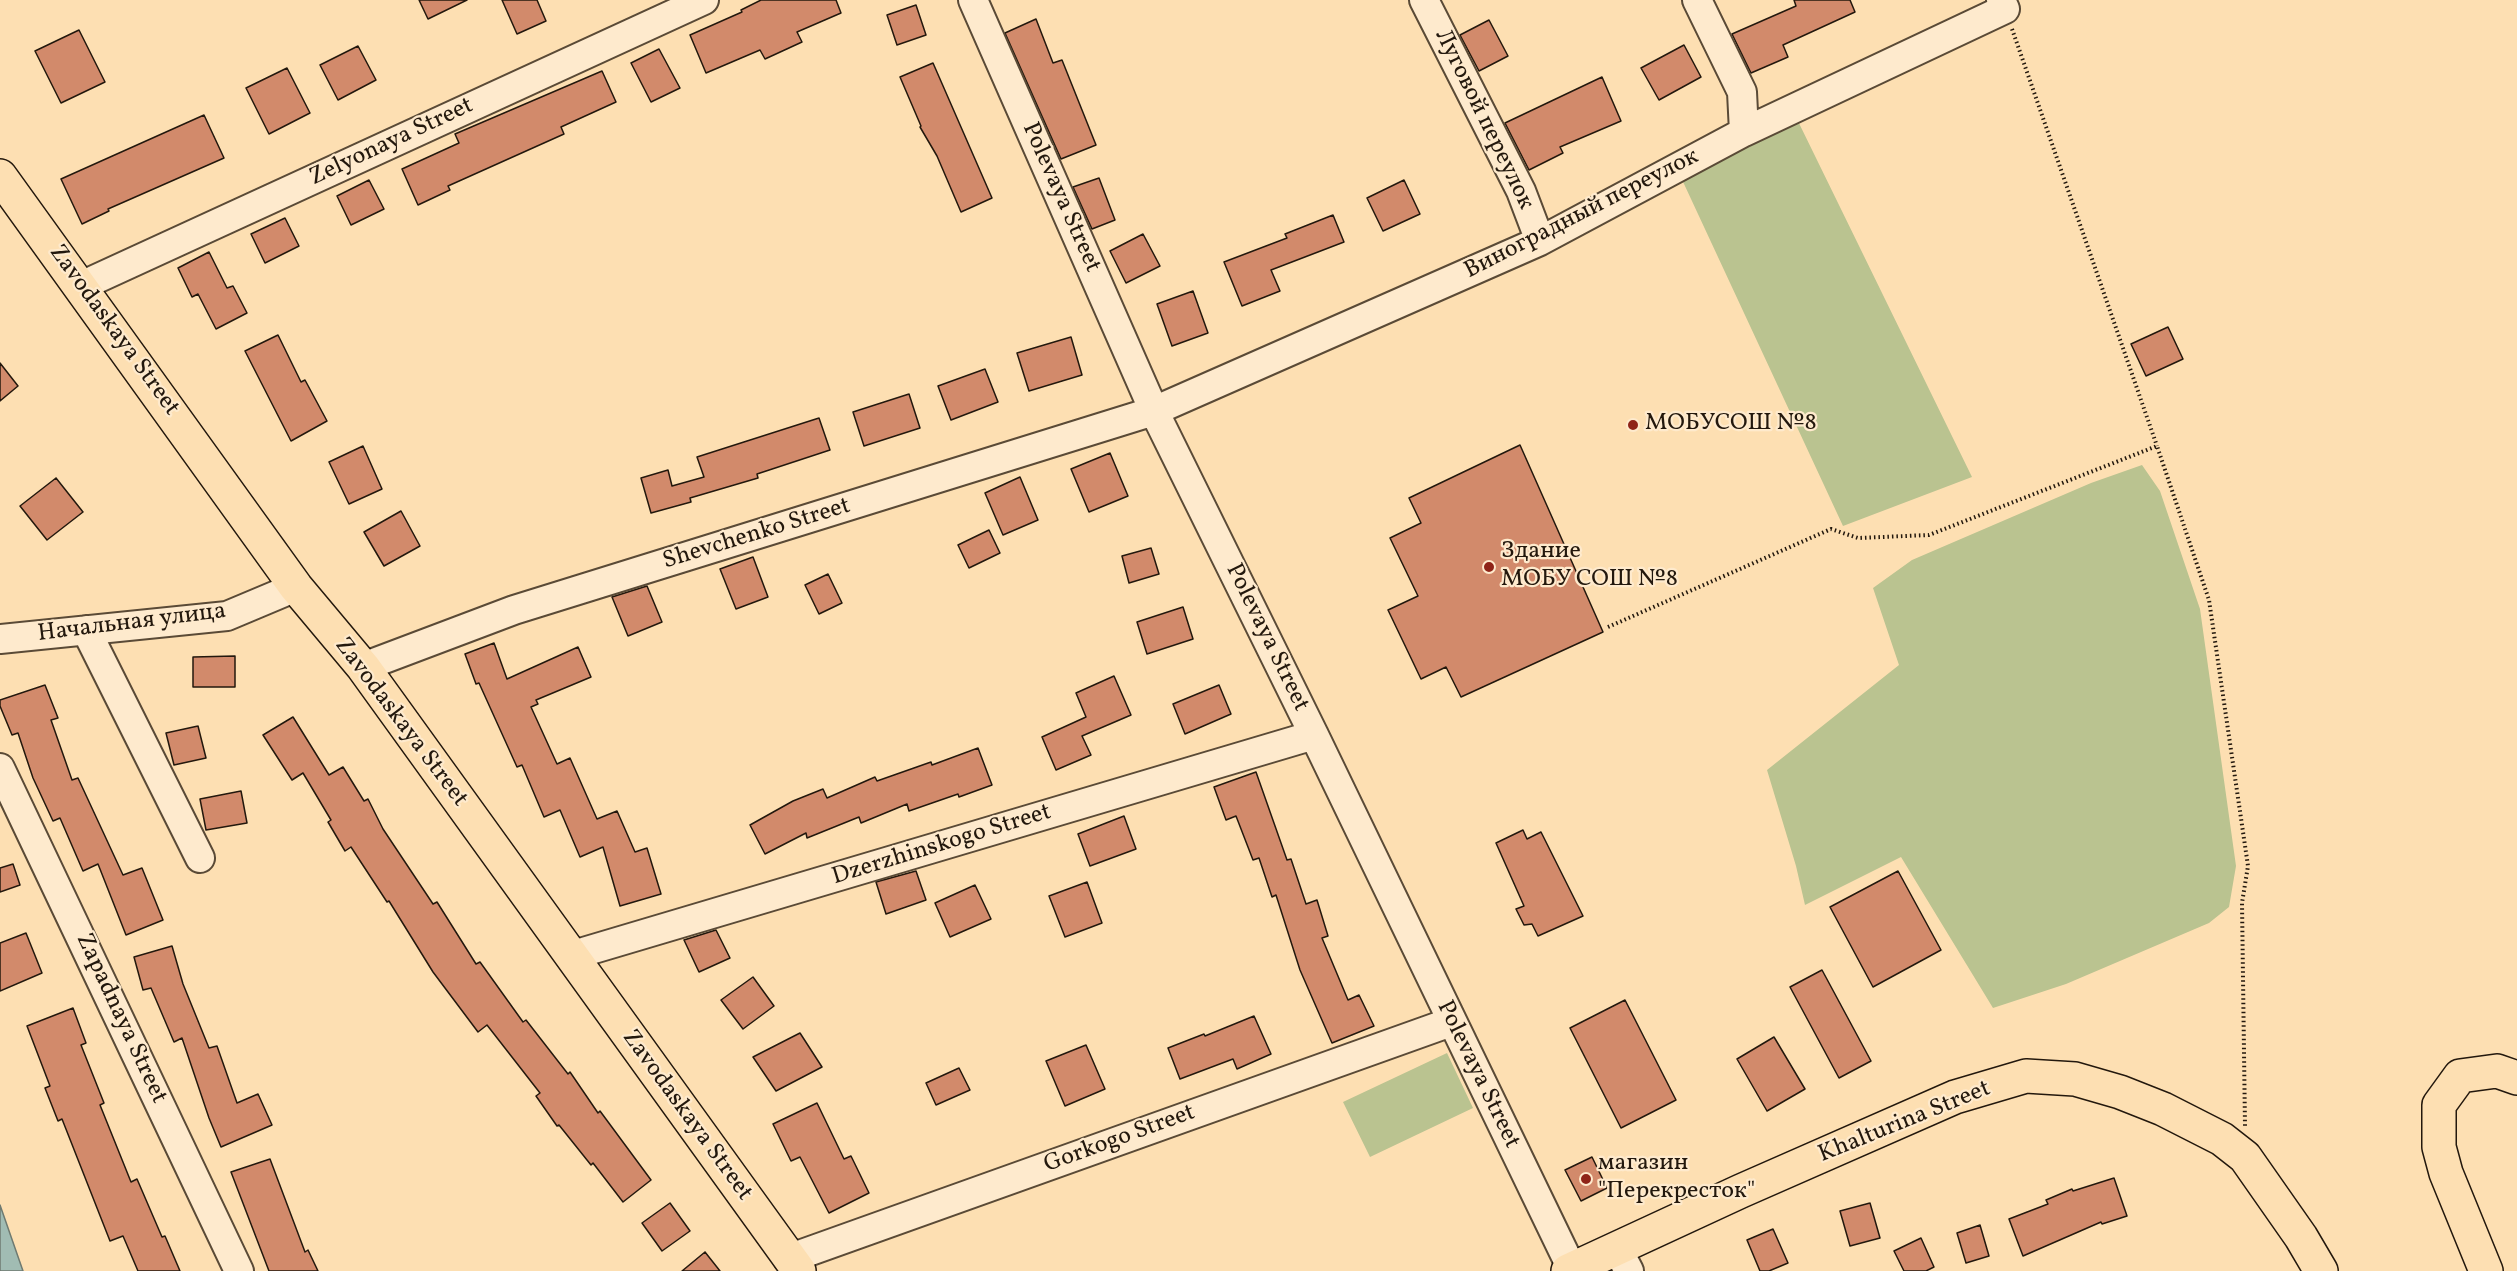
<!DOCTYPE html>
<meta charset="utf-8">
<style>
body{margin:0}
canvas{display:block;background:#fddfb2}
</style>
<canvas width="2517" height="1271"></canvas>
<script>
const ctx = document.querySelector('canvas').getContext('2d');
ctx.lineJoin = 'round';
function fillPath(path, color) { ctx.fillStyle = color; ctx.fill(path, 'evenodd'); }
const shape = rows => new Path2D(rows.map(r => 'M' + r).join(''));
function stroke(path, color, width, dash) { ctx.strokeStyle = color; ctx.lineWidth = width; ctx.lineCap = dash ? 'butt' : 'round'; ctx.setLineDash(dash || []); ctx.stroke(path); }
function drawText(font, color, halo, rows, align = 'center') {
  ctx.font = font + ' Vollkorn,serif'; ctx.lineWidth = 4.5; ctx.setLineDash([]); ctx.textBaseline = 'middle'; ctx.strokeStyle = halo; ctx.fillStyle = color; for (const [text, x, y, turn = 0] of rows) {
    ctx.save(); ctx.translate(x, y); ctx.rotate((+turn || 0) * Math.PI / 180); ctx.textAlign = isNaN(turn) ? turn : align; if (halo) ctx.strokeText(text, 0, 0); ctx.fillText(text, 0, 0); ctx.restore();
  }
}
const green = shape([
 [1794,113,1972,477,1843,526,1678,171],
 [2142,465,2160,491,2200,609,2236,866,2229,907,2209,923,2066,984,1993,1008,1901,857,1805,905,1796,866,1767,770,1899,665,1873,588,1912,560,2091,483],
 [1447,1053,1473,1108,1370,1157,1343,1102]
]);
const water = shape([
 [0,1205,23,1271,0,1271,0,1205]
]);
const building = shape([
 [419,0,467,0,428,19,419,0],
 [502,0,537,0,546,21,517,34,502,0],
 [761,0,836,0,841,13,797,32,802,42,765,59,760,50,706,73,690,35,742,12,741,10,761,0],
 [1794,0,1850,0,1855,12,1783,45,1788,57,1751,73,1732,34,1796,6,1794,0],
 [916,5,926,35,897,45,887,15,916,5],
 [1036,19,1053,63,1062,60,1096,145,1061,159,1005,33,1036,19],
 [1489,20,1508,56,1479,71,1460,35,1489,20],
 [79,30,105,82,61,103,35,51,79,30],
 [1684,45,1701,77,1659,100,1641,68,1684,45],
 [358,46,376,80,338,100,320,65,358,46],
 [659,49,680,88,651,102,631,63,659,49],
 [933,63,992,198,961,212,937,156,920,127,921,126,900,77,933,63],
 [287,68,310,113,269,134,246,88,287,68],
 [602,71,616,102,561,127,564,134,448,186,450,190,418,205,402,169,459,143,455,134,602,71],
 [1602,77,1621,121,1560,147,1563,153,1529,170,1505,123,1602,77],
 [204,115,224,158,108,209,109,211,82,224,61,179,204,115],
 [1099,178,1115,220,1092,229,1073,187,1099,178],
 [369,180,384,209,351,225,337,196,369,180],
 [1404,180,1420,214,1383,231,1367,198,1404,180],
 [1333,215,1344,242,1271,270,1280,291,1242,306,1224,262,1287,238,1285,234,1333,215],
 [285,218,299,246,265,263,251,234,285,218],
 [1143,234,1160,266,1126,283,1110,251,1143,234],
 [209,252,227,288,233,286,247,313,216,329,198,294,192,297,178,268,209,252],
 [1193,291,1208,333,1172,346,1157,304,1193,291],
 [2168,327,2183,359,2146,376,2131,344,2168,327],
 [278,335,301,382,305,380,327,421,291,441,245,351,278,335],
 [1071,337,1082,375,1029,391,1017,353,1071,337],
 [0,363,18,386,0,401,0,363],
 [985,369,998,402,951,420,938,386,985,369],
 [909,394,920,428,864,446,853,412,909,394],
 [819,418,830,450,757,474,758,478,690,498,691,502,651,513,641,478,668,470,672,486,704,477,697,457,819,418],
 [1520,445,1603,632,1461,697,1446,667,1421,679,1388,610,1418,596,1390,538,1421,523,1409,498,1520,445],
 [363,446,382,489,349,504,329,462,363,446],
 [1110,453,1128,496,1089,512,1071,469,1110,453],
 [1020,477,1038,520,1003,535,985,493,1020,477],
 [56,478,83,512,47,540,20,506,56,478],
 [401,511,420,546,384,566,364,532,401,511],
 [989,530,1000,553,969,568,958,545,989,530],
 [1151,548,1159,574,1129,583,1122,556,1151,548],
 [753,557,768,597,736,609,720,569,753,557],
 [828,574,842,603,819,614,805,585,828,574],
 [647,586,662,622,628,636,612,597,647,586],
 [1183,607,1193,639,1147,654,1137,622,1183,607],
 [494,643,507,679,578,647,591,677,536,700,538,704,531,707,557,764,570,758,597,819,617,811,635,852,647,848,661,894,620,906,603,847,580,857,560,810,544,817,522,765,517,767,479,683,476,684,465,654,494,643],
 [235,656,235,687,193,687,193,657,235,656],
 [1114,676,1131,715,1082,736,1091,755,1056,770,1042,737,1086,717,1076,693,1114,676],
 [45,685,58,718,51,720,72,780,78,778,123,875,142,868,163,920,126,935,98,864,83,871,60,818,53,821,33,778,18,733,12,735,0,706,0,700,45,685],
 [1219,685,1231,714,1185,734,1173,704,1219,685],
 [293,717,329,775,343,767,364,801,368,799,383,829,433,904,437,902,476,964,480,962,523,1022,526,1020,568,1074,570,1072,598,1113,600,1111,651,1180,623,1202,593,1163,591,1165,559,1125,557,1126,536,1096,540,1093,487,1025,478,1032,433,972,389,901,387,902,351,847,345,851,328,822,331,820,303,773,292,780,263,735,293,717],
 [198,726,206,758,174,765,166,733,198,726],
 [978,748,992,785,959,797,958,794,909,811,907,804,861,823,859,817,807,838,806,833,765,854,750,825,793,801,823,789,827,798,875,777,877,781,931,762,932,765,978,748],
 [1256,772,1287,860,1291,859,1306,904,1317,900,1328,936,1322,938,1348,1000,1359,995,1374,1026,1332,1043,1300,970,1276,895,1272,897,1259,858,1253,860,1236,816,1226,820,1214,787,1256,772],
 [241,791,247,823,206,830,200,799,241,791],
 [1124,816,1136,849,1090,866,1078,834,1124,816],
 [1523,830,1527,839,1541,832,1583,916,1538,936,1532,924,1524,925,1516,909,1524,906,1496,843,1523,830],
 [13,864,20,885,0,892,0,868,13,864],
 [916,871,926,900,886,914,876,882,916,871],
 [1898,871,1941,950,1873,987,1830,907,1898,871],
 [1087,882,1102,923,1065,937,1049,896,1087,882],
 [975,885,991,919,950,937,935,903,975,885],
 [716,930,730,958,699,972,684,940,716,930],
 [26,933,42,973,0,991,0,943,26,933],
 [172,946,183,984,209,1048,217,1046,237,1103,258,1094,272,1125,221,1147,209,1118,182,1038,174,1042,151,988,143,990,134,957,172,946],
 [1822,970,1871,1061,1839,1078,1790,987,1822,970],
 [753,977,774,1006,743,1029,721,1000,753,977],
 [1625,1000,1676,1100,1621,1128,1570,1028,1625,1000],
 [73,1008,86,1043,81,1045,104,1103,100,1105,131,1182,137,1179,162,1237,165,1236,180,1271,138,1271,123,1236,110,1241,62,1119,58,1121,45,1088,50,1086,27,1026,73,1008],
 [1254,1016,1271,1054,1237,1069,1233,1059,1180,1079,1168,1048,1204,1034,1205,1036,1254,1016],
 [800,1033,822,1067,776,1091,753,1057,800,1033],
 [1774,1037,1805,1089,1767,1111,1737,1059,1774,1037],
 [1086,1045,1105,1089,1065,1106,1046,1061,1086,1045],
 [959,1068,970,1090,936,1105,926,1083,959,1068],
 [817,1103,844,1159,851,1156,869,1193,829,1213,800,1157,791,1161,773,1124,817,1103],
 [1592,1157,1607,1188,1581,1201,1565,1170,1592,1157],
 [270,1159,305,1252,308,1250,318,1271,269,1271,231,1172,270,1159],
 [2114,1178,2127,1216,2102,1224,2101,1222,2023,1256,2009,1219,2048,1204,2046,1200,2072,1189,2073,1191,2114,1178],
 [670,1203,690,1231,662,1251,642,1223,670,1203],
 [1870,1203,1880,1238,1850,1246,1840,1211,1870,1203],
 [1980,1225,1989,1256,1966,1263,1957,1233,1980,1225],
 [1773,1229,1788,1263,1769,1271,1760,1271,1747,1240,1773,1229],
 [1921,1238,1934,1267,1926,1271,1904,1271,1894,1251,1921,1238],
 [705,1252,720,1271,682,1271,705,1252]
]);
const path = shape([
 [2012,29,2157,446],
 [1608,627,1831,529,1858,538,1929,535,2157,446,2209,600,2248,866,2242,903,2245,1126]
]);
const minor = shape([
 [973,0,1154,411,1314,735,1572,1269],
 [1424,0,1521,191,1540,241],
 [1697,0,1742,92,1744,132],
 [81,286,704,0],
 [86,630,200,858],
 [0,639,227,616,296,587],
 [363,667,514,610,1154,411,1540,241,1744,132,2005,9,2001,0],
 [0,768,239,1271],
 [570,956,1314,735],
 [1617,1248,1629,1271],
 [788,1259,1451,1022]
]);
const major = shape([
 [0,176,296,587,363,667,799,1271],
 [1568,1271,1741,1191,1955,1097,2026,1076,2075,1079,2120,1092,2163,1109,2222,1139,2245,1157,2301,1237,2321,1271],
 [2486,1271,2446,1173,2439,1147,2439,1105,2460,1076,2497,1071,2517,1078]
]);
const markers = [
 [1633,425,6,"#8f2418"],
 [1489,567,6,"#8f2418"],
 [1586,1179,6,"#8f2418"]
];
const streetNames = [
 ["Луговой переулок",1483,120,64],
 ["Zelyonaya Street",392,143,-25],
 ["Polevaya Street",1060,198,66],
 ["Виноградный переулок",1582,215,-27],
 ["Zavodaskaya Street",113,331,54],
 ["Shevchenko Street",757,535,-17],
 ["Начальная улица",132,624,-7],
 ["Polevaya Street",1266,638,64],
 ["Zavodaskaya Street",400,723,53],
 ["Dzerzhinskogo Street",942,846,-17],
 ["Zapadnaya Street",120,1019,65],
 ["Polevaya Street",1477,1075,64],
 ["Zavodaskaya Street",686,1116,54],
 ["Khalturina Street",1905,1123,-22],
 ["Gorkogo Street",1120,1140,-20]
];
const poiNames = [
 ["МОБУСОШ №8",1645,425],
 ["Здание",1501,553],
 ["МОБУ СОШ №8",1501,581],
 ["магазин",1598,1165],
 ["\"Перекресток\"",1598,1193]
];
fillPath(green, '#bac390');
fillPath(water, '#a1bcb3');
stroke(water, '#6f7a71', 1.5);
fillPath(building, '#d28a6b');
stroke(building, '#23180d', 1.5);
stroke(minor, '#5a4a36', 32);
stroke(major, '#23180d', 36);
stroke(path, '#23180d', 4, [1.5, 3]);
stroke(minor, '#feeacd', 28);
stroke(major, '#fddfb2', 33);
for (const [x, y, r, color] of markers) { const dot = new Path2D(); dot.arc(x, y, r, 0, 2 * Math.PI); ctx.fillStyle = color; ctx.fill(dot); stroke(dot, '#feeacd', 2); }
drawText('24px', '#23180d', '#feeacd', streetNames);
drawText('24px', '#23180d', '#feeacd', poiNames, 'left');
</script>
